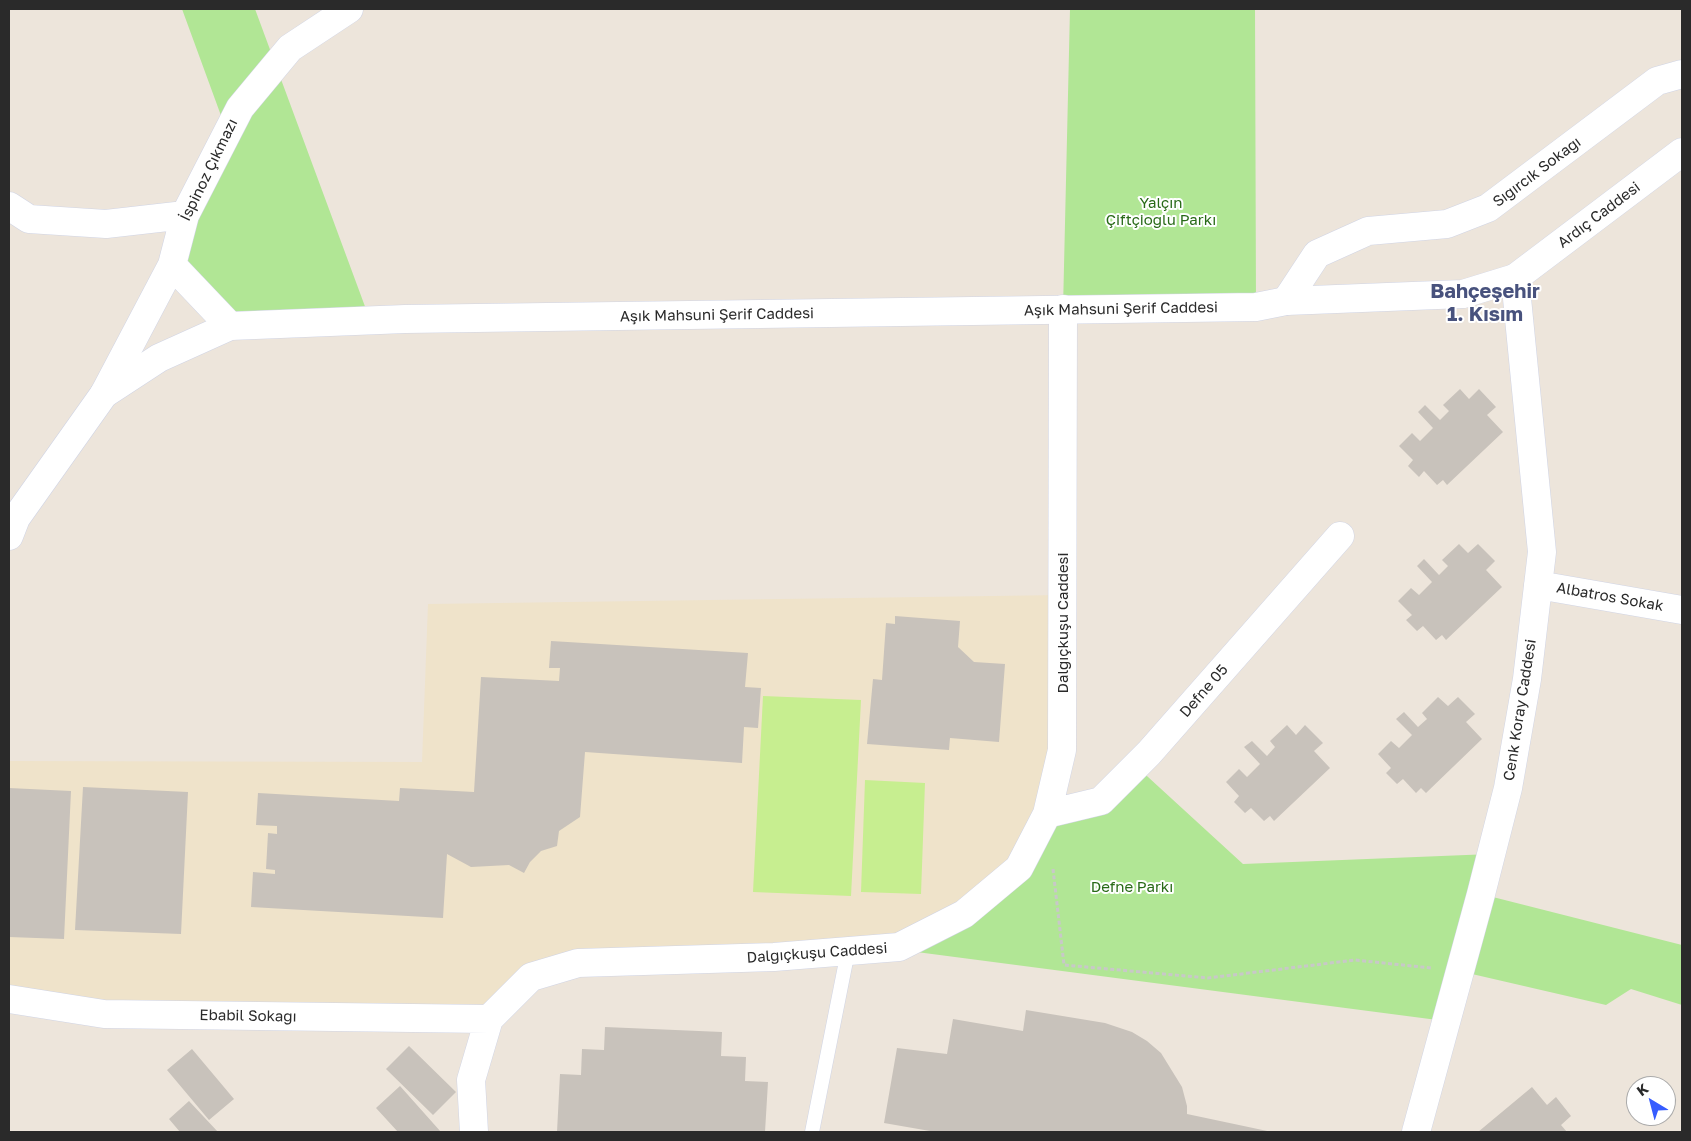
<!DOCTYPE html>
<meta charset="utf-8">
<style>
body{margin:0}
#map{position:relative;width:1691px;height:1141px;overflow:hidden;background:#ede5db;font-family:"Golos Text",sans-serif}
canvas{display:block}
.frame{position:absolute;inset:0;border:10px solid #2a2a2a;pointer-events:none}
.north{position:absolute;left:1626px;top:1076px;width:50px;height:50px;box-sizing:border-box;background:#fff;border:1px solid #aaa;border-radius:50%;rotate:323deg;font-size:14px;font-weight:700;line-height:20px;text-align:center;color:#2a2a2a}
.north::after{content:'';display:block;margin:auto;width:18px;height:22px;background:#365cff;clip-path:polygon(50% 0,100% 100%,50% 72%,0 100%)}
</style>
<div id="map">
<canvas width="1691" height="1141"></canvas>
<div class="frame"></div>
<div class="north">K</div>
</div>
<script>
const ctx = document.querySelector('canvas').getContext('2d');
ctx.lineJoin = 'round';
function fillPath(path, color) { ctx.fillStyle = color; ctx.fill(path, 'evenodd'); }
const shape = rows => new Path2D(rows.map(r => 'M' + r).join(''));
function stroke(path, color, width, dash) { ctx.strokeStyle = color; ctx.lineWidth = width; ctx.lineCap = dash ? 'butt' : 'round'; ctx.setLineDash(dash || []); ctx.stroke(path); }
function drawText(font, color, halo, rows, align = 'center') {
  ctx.font = font + ' "Golos Text",sans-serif'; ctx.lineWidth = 4; ctx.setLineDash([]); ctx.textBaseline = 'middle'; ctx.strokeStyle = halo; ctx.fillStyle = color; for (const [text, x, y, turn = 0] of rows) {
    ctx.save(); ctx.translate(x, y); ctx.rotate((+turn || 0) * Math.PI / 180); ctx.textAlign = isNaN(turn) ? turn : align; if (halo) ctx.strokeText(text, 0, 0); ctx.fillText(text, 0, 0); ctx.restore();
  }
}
const education = shape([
 [1063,595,1062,750,1019,868,899,947,578,963,489,1019,9,999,9,761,422,762,428,604]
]);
const green = shape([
 [182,9,255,9,370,320,230,326,172,265,227,132],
 [1070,9,1255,9,1256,307,1063,309],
 [1136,766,1243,864,1491,854,1481,894,1682,945,1682,1005,1631,989,1606,1005,1459,971,1445,1021,886,948,964,914,1047,814]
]);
const pitch = shape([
 [763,696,861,700,851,896,753,892],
 [865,780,925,783,921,894,861,892]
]);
const building = shape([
 [1460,389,1469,399,1479,389,1496,407,1487,415,1503,432,1447,485,1443,480,1437,485,1424,471,1419,477,1408,466,1413,460,1399,446,1412,433,1420,441,1433,428,1418,412,1425,405,1440,420,1449,411,1443,405],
 [1459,544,1468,553,1478,544,1495,561,1486,570,1502,587,1446,640,1442,635,1436,640,1423,626,1417,631,1406,620,1412,615,1398,601,1411,588,1419,595,1432,582,1417,566,1424,559,1439,575,1448,566,1442,560],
 [895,616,960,621,958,647,974,662,1005,664,999,742,950,738,949,750,867,744,873,679,882,680,886,623,895,624],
 [551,641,748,653,745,687,761,688,758,728,744,727,742,763,585,752,580,817,559,831,557,846,541,851,530,862,524,873,509,865,471,867,447,854,443,918,251,907,253,872,275,874,275,870,266,869,268,833,277,834,277,826,256,825,258,793,399,801,400,788,474,792,481,677,559,681,560,668,549,668],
 [1438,697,1448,706,1458,697,1475,714,1466,722,1482,739,1426,793,1421,788,1416,793,1403,779,1397,784,1386,773,1391,768,1378,754,1391,741,1399,748,1412,735,1396,719,1404,712,1418,727,1427,719,1422,713],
 [1287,725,1296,735,1305,725,1323,743,1314,751,1330,768,1274,821,1270,816,1264,821,1251,808,1245,813,1234,802,1239,796,1226,782,1239,769,1247,777,1260,764,1244,747,1252,741,1267,756,1275,747,1270,741],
 [83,787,188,792,181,934,75,930],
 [9,788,71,791,64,939,9,937],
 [1026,1010,1105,1023,1132,1032,1147,1041,1161,1053,1182,1087,1187,1106,1187,1114,1272,1132,930,1132,930,1131,884,1123,897,1048,947,1054,953,1019,1023,1031],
 [605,1027,722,1032,721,1056,746,1057,745,1081,768,1082,765,1132,557,1132,560,1074,581,1075,582,1049,604,1050],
 [409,1046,456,1092,433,1115,386,1069],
 [192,1049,234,1099,209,1120,167,1070],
 [400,1086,441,1132,398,1132,376,1108],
 [1532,1087,1547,1105,1556,1097,1571,1116,1561,1125,1567,1132,1478,1132],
 [189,1101,218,1132,180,1132,169,1119]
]);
const path = shape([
 [1053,869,1064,965,1208,978,1355,960,1431,968]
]);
const lane = shape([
 [812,1132,848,951]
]);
const street = shape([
 [9,206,29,219,106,224,185,215],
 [172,265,230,326],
 [1286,301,1317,254,1368,231,1447,224,1488,208,1657,81,1682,74],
 [104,394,172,265,185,215,240,108,290,48,349,9],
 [1538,585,1682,610],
 [1047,814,1101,801,1149,753,1340,536],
 [9,999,104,1014,489,1019],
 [474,1132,471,1080,489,1019,531,977,578,963,774,957,899,947,964,914,1019,868,1047,814,1062,750,1063,309],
 [1416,1132,1481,894,1508,788,1527,679,1542,552,1515,278]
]);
const secondary = shape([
 [9,536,16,518,104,394,159,358,230,326,405,319,1256,307,1286,301,1463,294,1515,278,1682,152]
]);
const streetNames = [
 ["İspinoz Çıkmazı",209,170,-64],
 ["Sığırcık Sokağı",1537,172,-37],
 ["Ardıç Caddesi",1599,215,-37],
 ["Aşık Mahsuni Şerif Caddesi",1121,309,-1],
 ["Aşık Mahsuni Şerif Caddesi",717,315,-1],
 ["Albatros Sokak",1610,597,10],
 ["Dalgıçkuşu Caddesi",1063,623,-90],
 ["Defne 05",1204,691,-49],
 ["Cenk Koray Caddesi",1520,710,-81],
 ["Dalgıçkuşu Caddesi",817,953,-4],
 ["Ebabil Sokağı",248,1016,1]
];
const parkNames = [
 ["Yalçın",1161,203],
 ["Çiftçioğlu Parkı",1161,220],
 ["Defne Parkı",1132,887]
];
const districtNames = [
 ["Bahçeşehir",1485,292],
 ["1. Kısım",1485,315]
];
fillPath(education, '#efe3ca');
fillPath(green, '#b1e695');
fillPath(pitch, '#c7ee90');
fillPath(building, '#c8c2bb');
stroke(lane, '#d0d4e4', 15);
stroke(street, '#d0d4e4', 29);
stroke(secondary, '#d0d4e4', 29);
stroke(path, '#c8c8c8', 3, [4, 2.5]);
stroke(lane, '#fff', 14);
stroke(street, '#fff', 28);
stroke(secondary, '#fff', 28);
drawText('15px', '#2a2a2a', '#fff', streetNames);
drawText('15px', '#286a17', '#fff', parkNames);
drawText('bold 20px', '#48527d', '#fff', districtNames);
</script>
